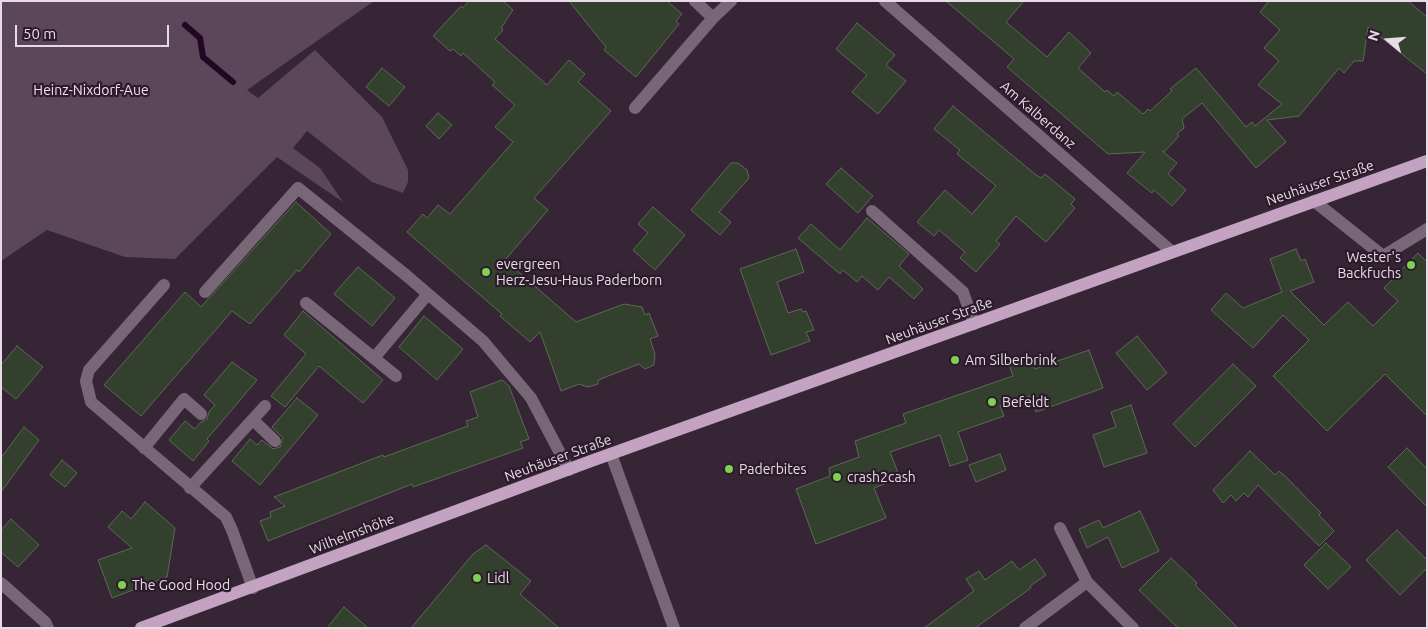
<!DOCTYPE html>
<meta charset="utf-8">
<style>
body{margin:0}
#map{position:relative;width:1428px;height:629px;overflow:hidden;background:#362635;font-family:Ubuntu,sans-serif}
canvas{display:block}
.frame{position:absolute;inset:0;border:2px solid #e7dce6;pointer-events:none}
.north{position:absolute;left:1363px;top:15px;width:50px;height:50px;-webkit-text-stroke:4px #2c1c2b;paint-order:stroke;rotate:288deg;font-size:14px;font-weight:700;line-height:20px;text-align:center;color:#e7dce6}
.north::after{content:'';display:block;margin:auto;width:18px;height:22px;background:#e7dce6;clip-path:polygon(50% 0,100% 100%,50% 72%,0 100%)}
.scale{position:absolute;left:15px;top:25px;width:154px;height:22px;box-sizing:border-box;border:2px solid #e7dce6;border-top:0;padding-left:6px;font-size:15px;line-height:18px;white-space:nowrap;color:#e7dce6;-webkit-text-stroke:4px #2c1c2b;paint-order:stroke}
</style>
<div id="map">
<canvas width="1428" height="629"></canvas>
<div class="frame"></div>
<div class="north">N</div>
<div class="scale">50 m</div>
</div>
<script>
const ctx = document.querySelector('canvas').getContext('2d');
ctx.lineJoin = 'round';
function fillPath(path, color) { ctx.fillStyle = color; ctx.fill(path, 'evenodd'); }
const shape = rows => new Path2D(rows.map(r => 'M' + r).join(''));
function stroke(path, color, width, dash) { ctx.strokeStyle = color; ctx.lineWidth = width; ctx.lineCap = dash ? 'butt' : 'round'; ctx.setLineDash(dash || []); ctx.stroke(path); }
function drawText(font, color, halo, rows, align = 'center') {
  ctx.font = font + ' Ubuntu,sans-serif'; ctx.lineWidth = 4.5; ctx.setLineDash([]); ctx.textBaseline = 'middle'; ctx.strokeStyle = halo; ctx.fillStyle = color; for (const [text, x, y, turn = 0] of rows) {
    ctx.save(); ctx.translate(x, y); ctx.rotate((+turn || 0) * Math.PI / 180); ctx.textAlign = isNaN(turn) ? turn : align; if (halo) ctx.strokeText(text, 0, 0); ctx.fillText(text, 0, 0); ctx.restore();
  }
}
const green = shape([
 [1,1,374,1,247,90,258,98,315,50,382,117,408,170,408,182,403,193,372,182,307,131,293,148,320,168,343,202,277,157,175,259,125,257,47,230,1,261]
]);
const stream = shape([
 [185,25,200,38,203,57,233,82]
]);
const building = shape([
 [469,1,503,1,513,10,501,28,503,30,495,39,547,85,569,60,585,74,578,82,611,111,534,198,548,210,505,260,576,322,624,304,642,307,645,315,649,313,658,336,650,339,655,354,654,365,645,369,639,364,598,380,598,384,588,387,579,384,561,391,540,332,530,342,500,316,502,314,407,232,423,214,427,218,438,205,450,214,513,142,495,127,515,105,492,85,495,82,463,53,461,56,453,49,450,51,433,36,461,6,463,8,469,1],
 [569,1,667,1,682,14,676,21,679,24,636,77,604,50,606,47,569,1],
 [946,1,1024,1,1006,22,1047,57,1069,32,1091,53,1078,68,1105,92,1107,90,1114,96,1117,92,1143,114,1148,109,1150,111,1172,91,1170,89,1196,68,1246,127,1252,122,1255,126,1282,104,1258,85,1279,61,1264,48,1280,30,1260,12,1269,1,1408,1,1427,17,1427,74,1368,27,1363,61,1354,61,1344,73,1339,68,1299,116,1267,120,1286,142,1256,168,1202,103,1182,119,1184,128,1177,134,1179,136,1165,151,1162,151,1177,163,1168,174,1186,190,1172,206,1154,190,1152,193,1127,173,1145,152,1108,154,1007,67,1014,59,946,1],
 [857,23,895,55,886,65,906,81,878,114,852,92,867,75,836,49,857,23],
 [382,68,405,87,389,106,366,87,382,68],
 [953,106,1036,175,1041,178,1045,174,1075,199,1071,204,1075,208,1046,242,1016,216,996,241,1000,244,976,272,960,258,965,252,939,230,934,236,917,222,945,190,972,214,996,186,957,154,960,150,934,129,953,106],
 [438,113,452,125,439,139,426,126,438,113],
 [731,163,738,163,747,170,749,178,719,212,731,222,720,235,691,210,731,163],
 [841,168,873,196,858,213,826,184,841,168],
 [296,202,331,234,299,272,297,270,250,324,232,311,141,416,104,385,185,292,201,307,296,202],
 [653,207,685,235,655,270,633,250,648,233,638,224,653,207],
 [867,218,909,254,899,266,923,289,914,299,889,277,878,290,862,276,857,282,843,270,840,274,798,238,811,224,840,250,867,218],
 [796,249,804,272,777,282,788,313,801,309,803,312,806,311,814,330,806,332,810,341,771,355,740,269,796,249],
 [1296,249,1301,261,1305,259,1314,282,1290,291,1324,325,1348,302,1373,326,1398,301,1384,288,1418,253,1427,262,1427,416,1385,374,1327,431,1273,376,1309,340,1283,315,1253,348,1211,310,1226,293,1243,308,1282,292,1270,259,1296,249],
 [358,267,395,298,372,326,334,294,358,267],
 [303,311,383,380,363,403,319,366,285,407,271,396,306,354,284,335,303,311],
 [424,316,463,349,437,380,399,347,424,316],
 [1137,336,1167,373,1147,390,1116,353,1137,336],
 [17,346,43,367,16,399,1,387,1,365,17,346],
 [1089,350,1103,388,1036,412,1030,396,1000,406,1004,416,958,432,968,460,950,466,940,435,890,452,900,478,874,488,886,518,816,544,796,489,830,476,829,468,859,457,855,441,906,423,903,414,1013,376,1008,362,1030,355,1035,369,1089,350],
 [232,362,257,380,207,439,209,441,193,461,169,440,185,421,195,429,201,422,207,419,209,412,215,405,204,395,232,362],
 [1233,364,1256,386,1195,447,1173,424,1233,364],
 [502,380,509,386,529,439,520,442,523,448,413,487,412,484,268,541,260,521,271,517,270,512,285,506,274,497,383,455,384,457,468,426,466,421,478,417,470,392,502,380],
 [297,398,318,415,260,485,232,461,250,439,257,445,262,440,273,449,280,447,283,438,272,427,297,398],
 [1131,405,1147,453,1104,467,1093,435,1116,427,1111,412,1131,405],
 [24,427,39,440,1,492,1,458,24,427],
 [1407,448,1427,469,1427,507,1388,467,1407,448],
 [1250,451,1275,475,1279,471,1286,477,1321,513,1319,515,1334,531,1319,546,1258,485,1248,497,1244,493,1236,501,1231,495,1223,503,1213,490,1250,451],
 [1000,454,1006,470,976,482,969,465,1000,454],
 [62,460,77,473,65,487,50,475,62,460],
 [145,502,175,528,167,577,112,598,98,560,132,548,108,527,122,511,131,519,145,502],
 [1140,511,1159,551,1122,568,1108,537,1087,548,1079,529,1099,520,1103,528,1140,511],
 [11,519,39,545,18,567,1,552,1,530,11,519],
 [1397,530,1427,560,1427,568,1400,595,1366,560,1397,530],
 [1326,543,1351,567,1328,589,1304,565,1326,543],
 [486,545,531,581,520,594,559,628,411,628,473,554,486,545],
 [1171,558,1197,583,1195,585,1238,628,1178,628,1139,590,1171,558],
 [1035,559,1046,575,1030,586,1031,588,975,628,924,628,974,591,966,579,979,571,985,580,1012,561,1019,570,1035,559],
 [344,607,368,628,327,628,344,607]
]);
const minor = shape([
 [695,1,713,18],
 [885,1,1171,251],
 [635,108,713,18,731,1],
 [1314,201,1383,256,1427,229],
 [872,211,963,292,974,324],
 [164,285,89,370,86,381,91,402,226,517,232,530,253,588],
 [205,292,298,188,407,276,483,341,531,398,569,470],
 [306,303,396,376],
 [374,358,428,294],
 [253,420,275,441],
 [144,448,184,399,201,414],
 [611,454,674,628],
 [190,488,265,406],
 [1060,528,1087,582,1133,628],
 [1,583,45,622,48,628],
 [1025,628,1087,582]
]);
const major = shape([
 [141,628,591,461,1427,161]
]);
const markers = [
 [1411,265,5,"#80d051"],
 [486,272,5,"#80d051"],
 [955,360,5,"#80d051"],
 [992,402,5,"#80d051"],
 [729,469,5,"#80d051"],
 [837,477,5,"#80d051"],
 [477,578,5,"#80d051"],
 [122,585,5,"#80d051"]
];
const parkNames = [
 ["Heinz-Nixdorf-Aue",91,90]
];
const streetNames = [
 ["Am Kalberdanz",1038,115,41],
 ["Neuhäuser Straße",1320,183,-19],
 ["Neuhäuser Straße",939,321,-20],
 ["Neuhäuser Straße",558,458,-20],
 ["Wilhelmshöhe",352,534,-21]
];
const poiNames = [
 ["Wester's",1401,257,"right"],
 ["Backfuchs",1401,273,"right"],
 ["evergreen",496,264],
 ["Herz-Jesu-Haus Paderborn",496,280],
 ["Am Silberbrink",965,360],
 ["Befeldt",1002,402],
 ["Paderbites",739,469],
 ["crash2cash",847,477],
 ["Lidl",487,578],
 ["The Good Hood",132,585]
];
fillPath(green, '#5c465a');
stroke(stream, '#230623', 6);
fillPath(building, '#34402e');
stroke(building, '#5c6956', 1);
stroke(minor, '#786877', 12);
stroke(major, '#c4a2c1', 12);
for (const [x, y, r, color] of markers) { const dot = new Path2D(); dot.arc(x, y, r, 0, 2 * Math.PI); ctx.fillStyle = color; ctx.fill(dot); stroke(dot, '#2c1c2b', 2); }
drawText('14px', '#fad6f7', '#2c1c2b', parkNames);
drawText('14px', '#e7dce6', '#2c1c2b', streetNames);
drawText('14px', '#e7dce6', '#2c1c2b', poiNames, 'left');
</script>
